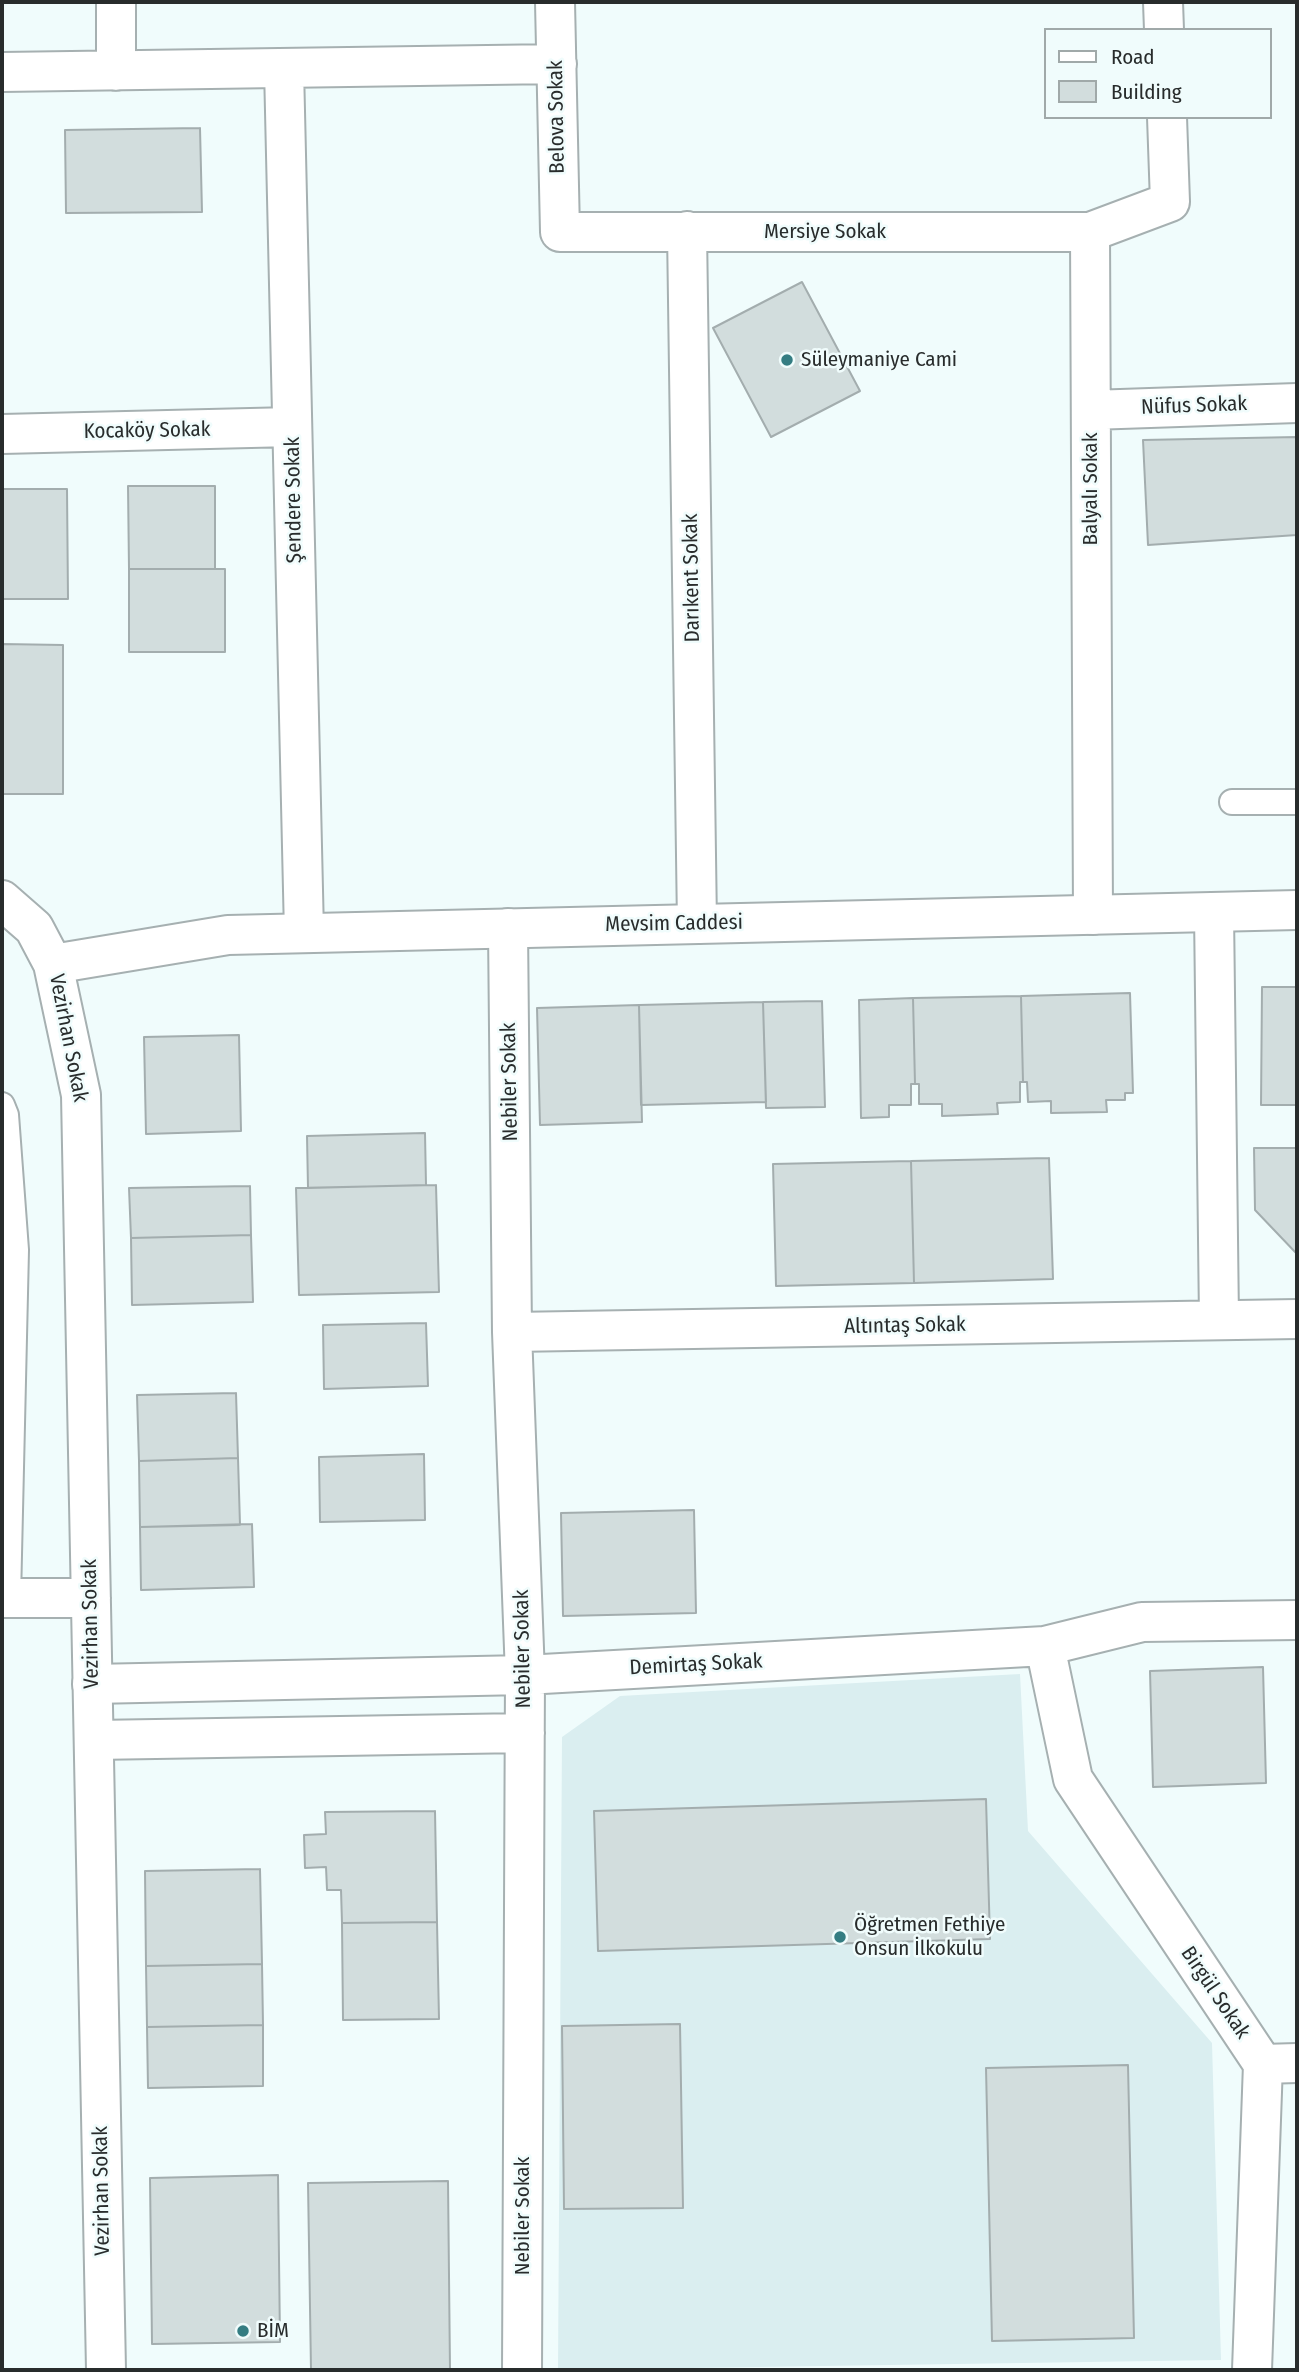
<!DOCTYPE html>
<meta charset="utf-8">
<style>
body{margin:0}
#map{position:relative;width:1299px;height:2372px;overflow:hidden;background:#f0fcfc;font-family:"Fira Sans Condensed",sans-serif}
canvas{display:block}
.frame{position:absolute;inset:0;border:4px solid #282c2c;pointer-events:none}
.legend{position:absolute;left:1044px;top:28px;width:228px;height:91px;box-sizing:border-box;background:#f0fcfc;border:2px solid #a0a9a9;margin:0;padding:9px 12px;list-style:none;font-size:21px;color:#282c2c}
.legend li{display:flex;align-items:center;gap:14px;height:35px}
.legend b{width:35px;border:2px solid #a0a9a9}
</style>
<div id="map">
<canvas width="1299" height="2372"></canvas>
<div class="frame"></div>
<ul class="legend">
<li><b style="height:9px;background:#fff"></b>Road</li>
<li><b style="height:19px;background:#d2dddd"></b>Building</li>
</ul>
</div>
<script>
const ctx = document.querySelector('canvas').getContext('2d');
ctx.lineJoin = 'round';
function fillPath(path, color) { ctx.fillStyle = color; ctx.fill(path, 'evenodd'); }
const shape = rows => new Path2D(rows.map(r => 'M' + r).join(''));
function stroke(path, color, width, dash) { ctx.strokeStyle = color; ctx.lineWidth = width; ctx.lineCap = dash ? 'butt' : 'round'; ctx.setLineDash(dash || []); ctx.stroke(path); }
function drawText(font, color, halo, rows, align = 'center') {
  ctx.font = font + ' "Fira Sans Condensed",sans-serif'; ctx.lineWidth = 5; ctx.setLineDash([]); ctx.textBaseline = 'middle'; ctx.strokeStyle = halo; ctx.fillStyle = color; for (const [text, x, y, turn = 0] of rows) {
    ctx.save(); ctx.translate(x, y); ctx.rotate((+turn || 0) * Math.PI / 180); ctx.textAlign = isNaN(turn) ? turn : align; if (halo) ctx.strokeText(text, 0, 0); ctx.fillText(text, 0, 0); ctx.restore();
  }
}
const built = shape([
 [1020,1674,1028,1831,1212,2043,1221,2360,558,2370,562,1737,620,1696]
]);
const building = shape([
 [200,128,202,212,66,213,65,130,200,128],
 [802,282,860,391,771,437,713,328,802,282],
 [1297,437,1297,535,1148,545,1143,440,1297,437],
 [128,486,215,486,215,569,129,569,128,486],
 [2,489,67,489,68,599,2,599,2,489],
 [129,569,225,569,225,652,129,652,129,569],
 [2,644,63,645,63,794,2,794,2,644],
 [1262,987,1297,987,1297,1105,1261,1105,1262,987],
 [1130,993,1133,1093,1125,1093,1125,1100,1106,1100,1107,1112,1051,1113,1051,1101,1028,1102,1027,1082,1023,1082,1021,996,1130,993],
 [1021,996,1023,1082,1020,1082,1020,1102,997,1103,998,1114,942,1116,942,1104,919,1104,919,1084,915,1084,913,998,1021,996],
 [913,998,915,1084,911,1084,911,1105,889,1105,889,1117,861,1118,859,1000,913,998],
 [822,1001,825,1107,766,1108,763,1002,822,1001],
 [763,1002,766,1102,641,1105,639,1005,763,1002],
 [639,1005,642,1122,540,1125,537,1008,639,1005],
 [239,1035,241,1131,146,1134,144,1037,239,1035],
 [425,1133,426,1185,308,1188,307,1136,425,1133],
 [1254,1148,1297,1148,1297,1254,1255,1210,1254,1148],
 [1049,1158,1053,1279,914,1283,911,1161,1049,1158],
 [911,1161,914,1283,776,1286,773,1164,911,1161],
 [436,1185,439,1292,299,1295,296,1188,436,1185],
 [250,1186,251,1235,131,1238,129,1188,250,1186],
 [251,1235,253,1302,132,1305,131,1238,251,1235],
 [426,1323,428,1386,324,1389,323,1325,426,1323],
 [236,1393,238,1458,139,1461,137,1395,236,1393],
 [424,1454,425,1520,320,1522,319,1457,424,1454],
 [238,1458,240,1525,140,1527,139,1461,238,1458],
 [694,1510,696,1613,563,1616,561,1513,694,1510],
 [252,1524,254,1587,141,1590,140,1527,252,1524],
 [1263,1667,1266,1783,1153,1787,1150,1671,1263,1667],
 [986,1799,990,1939,598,1951,594,1811,986,1799],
 [435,1811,437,1922,342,1923,341,1890,327,1890,326,1867,305,1868,304,1835,326,1834,325,1812,435,1811],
 [260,1869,262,1964,146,1966,145,1871,260,1869],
 [437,1922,439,2019,343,2020,342,1923,437,1922],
 [262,1964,263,2025,147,2027,146,1966,262,1964],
 [680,2024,683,2208,564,2209,562,2026,680,2024],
 [263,2025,263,2086,148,2088,147,2027,263,2025],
 [1128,2065,1134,2338,992,2341,986,2068,1128,2065],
 [278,2175,280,2342,152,2344,150,2178,278,2175],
 [448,2181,450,2370,311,2370,308,2183,448,2181]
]);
const service = shape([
 [1232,802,1297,802],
 [2,1105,6,1115,16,1250,8,1598]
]);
const minor = shape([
 [555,2,560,232,1090,232],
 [1163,2,1164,30],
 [284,68,304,933],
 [116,71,116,2],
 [2,72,557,64],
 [687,231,697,924],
 [1091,410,1297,403],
 [2,434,292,427],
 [1214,912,1219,1320],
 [1093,915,1090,232,1170,202,1167,117],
 [508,928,512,1332,525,1675,522,2370],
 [512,1332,1297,1319],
 [1045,1646,1073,1779,1263,2064,1252,2370],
 [92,1684,525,1675,1045,1646,1142,1622,1297,1620],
 [94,1740,525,1733],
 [1263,2064,1297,2063]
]);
const tertiary = shape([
 [2,900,34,928,53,964,81,1095,106,2370],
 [53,964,228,935,1297,910],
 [2,1598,91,1598]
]);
const markers = [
 [787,360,7,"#347d82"],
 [840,1937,7,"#347d82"],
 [243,2331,7,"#347d82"]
];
const streetNames = [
 ["Belova Sokak",557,117,-91],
 ["Mersiye Sokak",825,232],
 ["Nüfus Sokak",1194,406,-2],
 ["Kocaköy Sokak",147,431,-1],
 ["Balyalı Sokak",1091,489,-90],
 ["Şendere Sokak",294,500,-91],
 ["Darıkent Sokak",692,578,-91],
 ["Mevsim Caddesi",674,924,-1],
 ["Vezirhan Sokak",68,1038,79],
 ["Nebiler Sokak",510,1082,-91],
 ["Altıntaş Sokak",905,1326,-1],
 ["Vezirhan Sokak",91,1624,-91],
 ["Nebiler Sokak",523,1649,-91],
 ["Demirtaş Sokak",696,1665,-3],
 ["Birgül Sokak",1215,1993,56],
 ["Vezirhan Sokak",102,2191,-91],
 ["Nebiler Sokak",523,2216,-90]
];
const poiNames = [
 ["Süleymaniye Cami",801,360],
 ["Öğretmen Fethiye",854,1925],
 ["Onsun İlkokulu",854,1949],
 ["BİM",257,2331]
];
fillPath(built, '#daeef0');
fillPath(building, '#d2dddd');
stroke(building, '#a3adae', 2);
stroke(service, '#a6b0b1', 28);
stroke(minor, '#a6b0b1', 42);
stroke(tertiary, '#a6b0b1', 42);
stroke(service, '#fff', 24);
stroke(minor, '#fff', 38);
stroke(tertiary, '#fff', 38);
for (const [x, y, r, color] of markers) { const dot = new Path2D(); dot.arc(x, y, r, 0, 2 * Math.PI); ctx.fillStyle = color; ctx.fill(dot); stroke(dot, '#f0fcfc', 2.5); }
drawText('21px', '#282c2c', '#f0fcfc', streetNames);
drawText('21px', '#282c2c', '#f0fcfc', poiNames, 'left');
</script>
